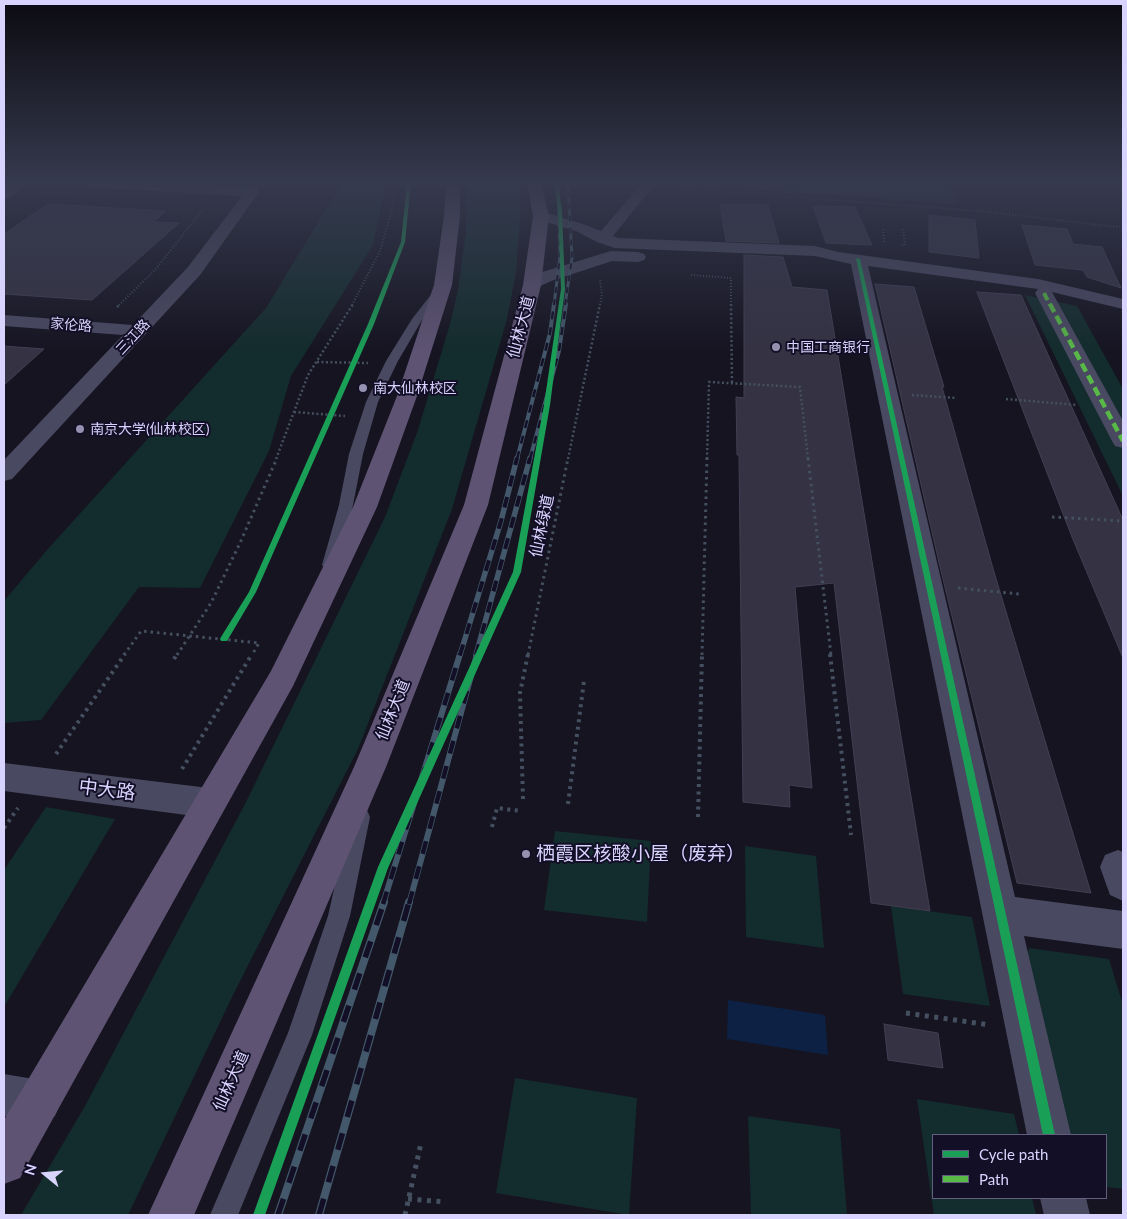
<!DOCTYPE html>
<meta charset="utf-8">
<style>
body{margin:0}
#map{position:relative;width:1127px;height:1219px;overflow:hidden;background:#161421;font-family:Lato,sans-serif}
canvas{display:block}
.frame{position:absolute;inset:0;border:5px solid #d9d4ff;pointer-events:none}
.legend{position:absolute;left:932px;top:1134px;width:175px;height:65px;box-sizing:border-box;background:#130f26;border:1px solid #625e7d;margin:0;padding:6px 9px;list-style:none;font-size:15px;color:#d9d4ff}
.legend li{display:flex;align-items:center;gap:10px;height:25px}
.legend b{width:25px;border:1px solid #625e7d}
.north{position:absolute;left:20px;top:1149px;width:50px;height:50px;-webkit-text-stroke:4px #130f26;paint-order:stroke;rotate:287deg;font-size:14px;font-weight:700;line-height:20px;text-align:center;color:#d9d4ff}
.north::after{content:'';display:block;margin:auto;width:18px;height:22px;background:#d9d4ff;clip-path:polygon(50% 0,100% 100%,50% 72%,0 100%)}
</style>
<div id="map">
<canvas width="1127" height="1219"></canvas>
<div class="frame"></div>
<ul class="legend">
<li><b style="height:6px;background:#1a9f57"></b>Cycle path</li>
<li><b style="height:6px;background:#58b947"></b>Path</li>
</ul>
<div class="north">N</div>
</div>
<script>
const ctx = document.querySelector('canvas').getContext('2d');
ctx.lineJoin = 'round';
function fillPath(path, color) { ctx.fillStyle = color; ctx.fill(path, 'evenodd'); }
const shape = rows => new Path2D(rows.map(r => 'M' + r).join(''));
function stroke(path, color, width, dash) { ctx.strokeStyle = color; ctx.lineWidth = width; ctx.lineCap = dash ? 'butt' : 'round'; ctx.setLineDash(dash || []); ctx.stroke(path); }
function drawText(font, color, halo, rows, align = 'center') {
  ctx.font = font + ' Lato,"Noto Sans SC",sans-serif'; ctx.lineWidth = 4; ctx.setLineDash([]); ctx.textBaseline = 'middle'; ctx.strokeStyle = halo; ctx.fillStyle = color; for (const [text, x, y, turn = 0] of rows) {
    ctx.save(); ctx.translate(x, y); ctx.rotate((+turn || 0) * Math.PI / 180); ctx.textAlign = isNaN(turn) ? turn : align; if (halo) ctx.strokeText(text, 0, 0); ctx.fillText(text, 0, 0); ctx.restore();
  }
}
const green = shape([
 [340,183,386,183,373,245,291,376,269,451,200,588,139,587,41,720,4,723,4,601,47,550,266,308,340,186],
 [466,183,521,183,520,220,516,272,507,319,452,509,358,749,233,995,128,1215,21,1215,85,1106,245,804,385,517,418,430,450,324,458,290,466,233],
 [686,183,950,183,957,204,687,184],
 [1025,295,1077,306,1123,389,1123,496],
 [46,807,115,819,4,1007,4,870],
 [555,831,651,841,647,922,544,910],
 [745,846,816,856,824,948,746,937],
 [891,906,972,917,990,1006,903,994],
 [1029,948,1109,959,1123,1005,1123,1189,1106,1187,1106,1135,1062,1135,1023,971],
 [515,1078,637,1098,629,1215,496,1193],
 [917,1099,1014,1114,1019,1135,933,1135,933,1198,1032,1198,1036,1215,934,1215],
 [748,1116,840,1129,847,1215,751,1215]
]);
const water = shape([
 [728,1000,825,1015,828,1055,727,1039]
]);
const building = shape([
 [48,204,166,211,153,222,179,223,92,300,4,294,4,234,48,204],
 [720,204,768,205,779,243,726,241,720,204],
 [813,206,855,207,872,245,826,243,813,206],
 [929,215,975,220,979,258,929,252,929,215],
 [1022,225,1067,229,1073,244,1102,247,1121,288,1087,277,1083,270,1035,265,1022,225],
 [744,255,783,257,792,287,827,290,930,911,871,903,834,583,795,587,812,788,789,785,790,807,743,802,739,455,737,455,736,397,744,398,744,255],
 [875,284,914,287,944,387,942,387,994,572,1091,893,1017,883,940,567,875,284],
 [977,292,1021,295,1123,520,1123,658,1072,537,977,292],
 [4,346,44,349,4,385,4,346],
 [884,1024,938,1033,943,1068,888,1060,884,1024]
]);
const pathFar4 = shape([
 [668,188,982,211,1115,227,1123,226],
 [39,193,70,195],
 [883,229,884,242],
 [902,245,905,245,903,228],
 [691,275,731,278,731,305],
 [119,305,155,270,203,209],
 [352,305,380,251,392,210,395,183],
 [600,305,602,295,600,280]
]);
const pathFar3 = shape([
 [731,304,732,383],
 [117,307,120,304],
 [317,362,368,363],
 [912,395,957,398],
 [1006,399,1077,405],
 [294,412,345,416],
 [276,459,308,375,353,304],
 [568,459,600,304],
 [707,459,709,382,800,387,808,459]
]);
const pathFar2 = shape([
 [808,458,831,655],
 [1052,517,1123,521],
 [958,588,1019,594],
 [124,655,141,631,259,643,252,655],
 [177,655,211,603,240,543,277,458],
 [528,655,568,458],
 [702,655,707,458]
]);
const pathFar1 = shape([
 [830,654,851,835],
 [174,659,177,654],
 [56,754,125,654],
 [182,769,252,654],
 [523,799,520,693,528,654],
 [568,804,584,681],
 [698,817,702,654],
 [492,827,497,808,521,811],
 [4,828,18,808]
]);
const path = shape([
 [906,1013,990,1025],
 [408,1199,446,1202],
 [405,1215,421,1143]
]);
const lane = shape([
 [441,286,446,289,422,320,398,361,378,402,363,454,353,505,338,565,335,569,330,570,325,569,322,565,339,505,349,454,366,402,386,361,412,319,437,287,441,286],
 [360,808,367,810,370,817,350,916,312,1035,238,1215,210,1215,288,1033,328,916,350,817,353,810,360,808]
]);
const street = shape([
 [13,183,29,183,9,198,4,199,4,189,13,183],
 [80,183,163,183,252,188,257,189,259,192,200,275,12,479,4,481,4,460,123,335,4,326,4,315,133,325,188,267,242,196,87,187,82,186,80,183],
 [642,183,656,183,613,236,618,238,815,246,838,252,1038,279,1123,299,1123,309,1052,292,1123,421,1123,448,1115,446,1112,441,1035,293,1038,289,868,266,1015,897,1123,911,1123,949,1024,936,1071,1135,1027,1135,851,264,815,256,615,248,597,242,576,231,536,219,533,216,536,213,541,211,586,225,601,231,642,183],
 [611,251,638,252,644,254,646,257,644,260,638,262,612,261,551,281,532,290,526,289,523,285,539,273,611,251],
 [4,763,209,788,221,792,226,803,221,814,209,818,4,791,4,763],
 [1118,850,1123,852,1123,901,1110,895,1100,867,1105,855,1118,850],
 [4,1074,40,1080,55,1086,61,1101,55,1116,40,1122,4,1116,4,1074],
 [1040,1198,1086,1198,1090,1215,1044,1215,1040,1198]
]);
const primary = shape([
 [446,183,460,183,460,216,452,285,417,396,377,507,293,686,20,1178,4,1184,4,1120,271,671,353,507,397,396,434,285,444,216,446,183],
 [527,183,541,183,549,216,541,285,488,505,386,767,194,1215,148,1215,354,767,464,505,523,285,533,216,527,183]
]);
const railFar4 = shape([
 [554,305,560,256,558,183],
 [565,305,572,258,568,183]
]);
const railFar3 = shape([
 [517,459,550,333,554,304],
 [530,459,559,351,566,304]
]);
const railFar2 = shape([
 [460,655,501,521,517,458],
 [476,655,530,458]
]);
const railFar1 = shape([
 [383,904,460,654],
 [409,904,477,654]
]);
const rail = shape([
 [278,1215,384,902],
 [319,1215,409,902]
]);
const quietFar1 = shape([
 [1044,293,1050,305]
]);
const quiet = shape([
 [1050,304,1123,441]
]);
const cycleway = shape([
 [407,183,411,183,405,242,374,324,256,592,227,641,221,641,220,639,221,637,249,592,368,324,401,242,407,183],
 [554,183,558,183,562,210,565,289,550,405,521,572,388,868,265,1215,253,1215,378,867,513,572,544,405,561,289,558,210,554,183],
 [856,258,860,259,1055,1135,1043,1135,856,258]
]);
const markers = [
 [776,347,5,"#9591b1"],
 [363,388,5,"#9591b1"],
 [80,429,5,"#9591b1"],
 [526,854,5,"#9591b1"]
];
const farStreetnames = [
 ["家伦路",71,325,5],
 ["三江路",133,337,-47]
];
const farPoinames = [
 ["中国工商银行",786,347],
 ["南大仙林校区",373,388],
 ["南京大学(仙林校区)",90,429]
];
const streetNames = [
 ["仙林大道",521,327,-75],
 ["仙林绿道",542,526,-78],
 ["仙林大道",393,710,-68],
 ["仙林大道",231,1081,-66]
];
const nearStreetnames = [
 ["中大路",107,790,7]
];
const nearPoinames = [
 ["栖霞区核酸小屋（废弃）",536,854]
];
fillPath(green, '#132c2d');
fillPath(water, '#0d2144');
fillPath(building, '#343243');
stroke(building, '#433f54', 1);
stroke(pathFar4, '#44505f', 2, [1, 2]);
stroke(pathFar3, '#44505f', 2.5, [2, 2.5]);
stroke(pathFar2, '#44505f', 3, [2.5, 4]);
stroke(pathFar1, '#44505f', 4, [3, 4.5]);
stroke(path, '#44505f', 5, [4, 5.5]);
fillPath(lane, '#4a4962');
fillPath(street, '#4a4962');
fillPath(primary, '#5e5373');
stroke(railFar4, '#43596b', 3);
stroke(railFar3, '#43596b', 4);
stroke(railFar2, '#43596b', 5.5);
stroke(railFar1, '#43596b', 6);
stroke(rail, '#43596b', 8);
stroke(railFar4, '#130f26', 2, [6]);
stroke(railFar3, '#130f26', 2.5, [8]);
stroke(railFar2, '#130f26', 4, [11]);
stroke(railFar1, '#130f26', 4.5, [13]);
stroke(rail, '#130f26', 5.5, [17]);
stroke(quietFar1, '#58b947', 4, [8, 4]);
stroke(quiet, '#58b947', 4.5, [9, 4.5]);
fillPath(cycleway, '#1a9f57');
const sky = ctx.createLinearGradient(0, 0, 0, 354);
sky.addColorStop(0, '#0c0b12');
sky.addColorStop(0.52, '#363a4e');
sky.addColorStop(1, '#363a4e00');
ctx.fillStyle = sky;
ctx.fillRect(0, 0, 1127, 354);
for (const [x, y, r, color] of markers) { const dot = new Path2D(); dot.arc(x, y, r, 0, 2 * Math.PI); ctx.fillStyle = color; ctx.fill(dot); stroke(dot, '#130f26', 2); }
drawText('14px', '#d9d4ff', '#130f26', farStreetnames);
drawText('14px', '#d9d4ff', '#130f26', farPoinames, 'left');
drawText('16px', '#d9d4ff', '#130f26', streetNames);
drawText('19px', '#d9d4ff', '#130f26', nearStreetnames);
drawText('19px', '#d9d4ff', '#130f26', nearPoinames, 'left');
</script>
